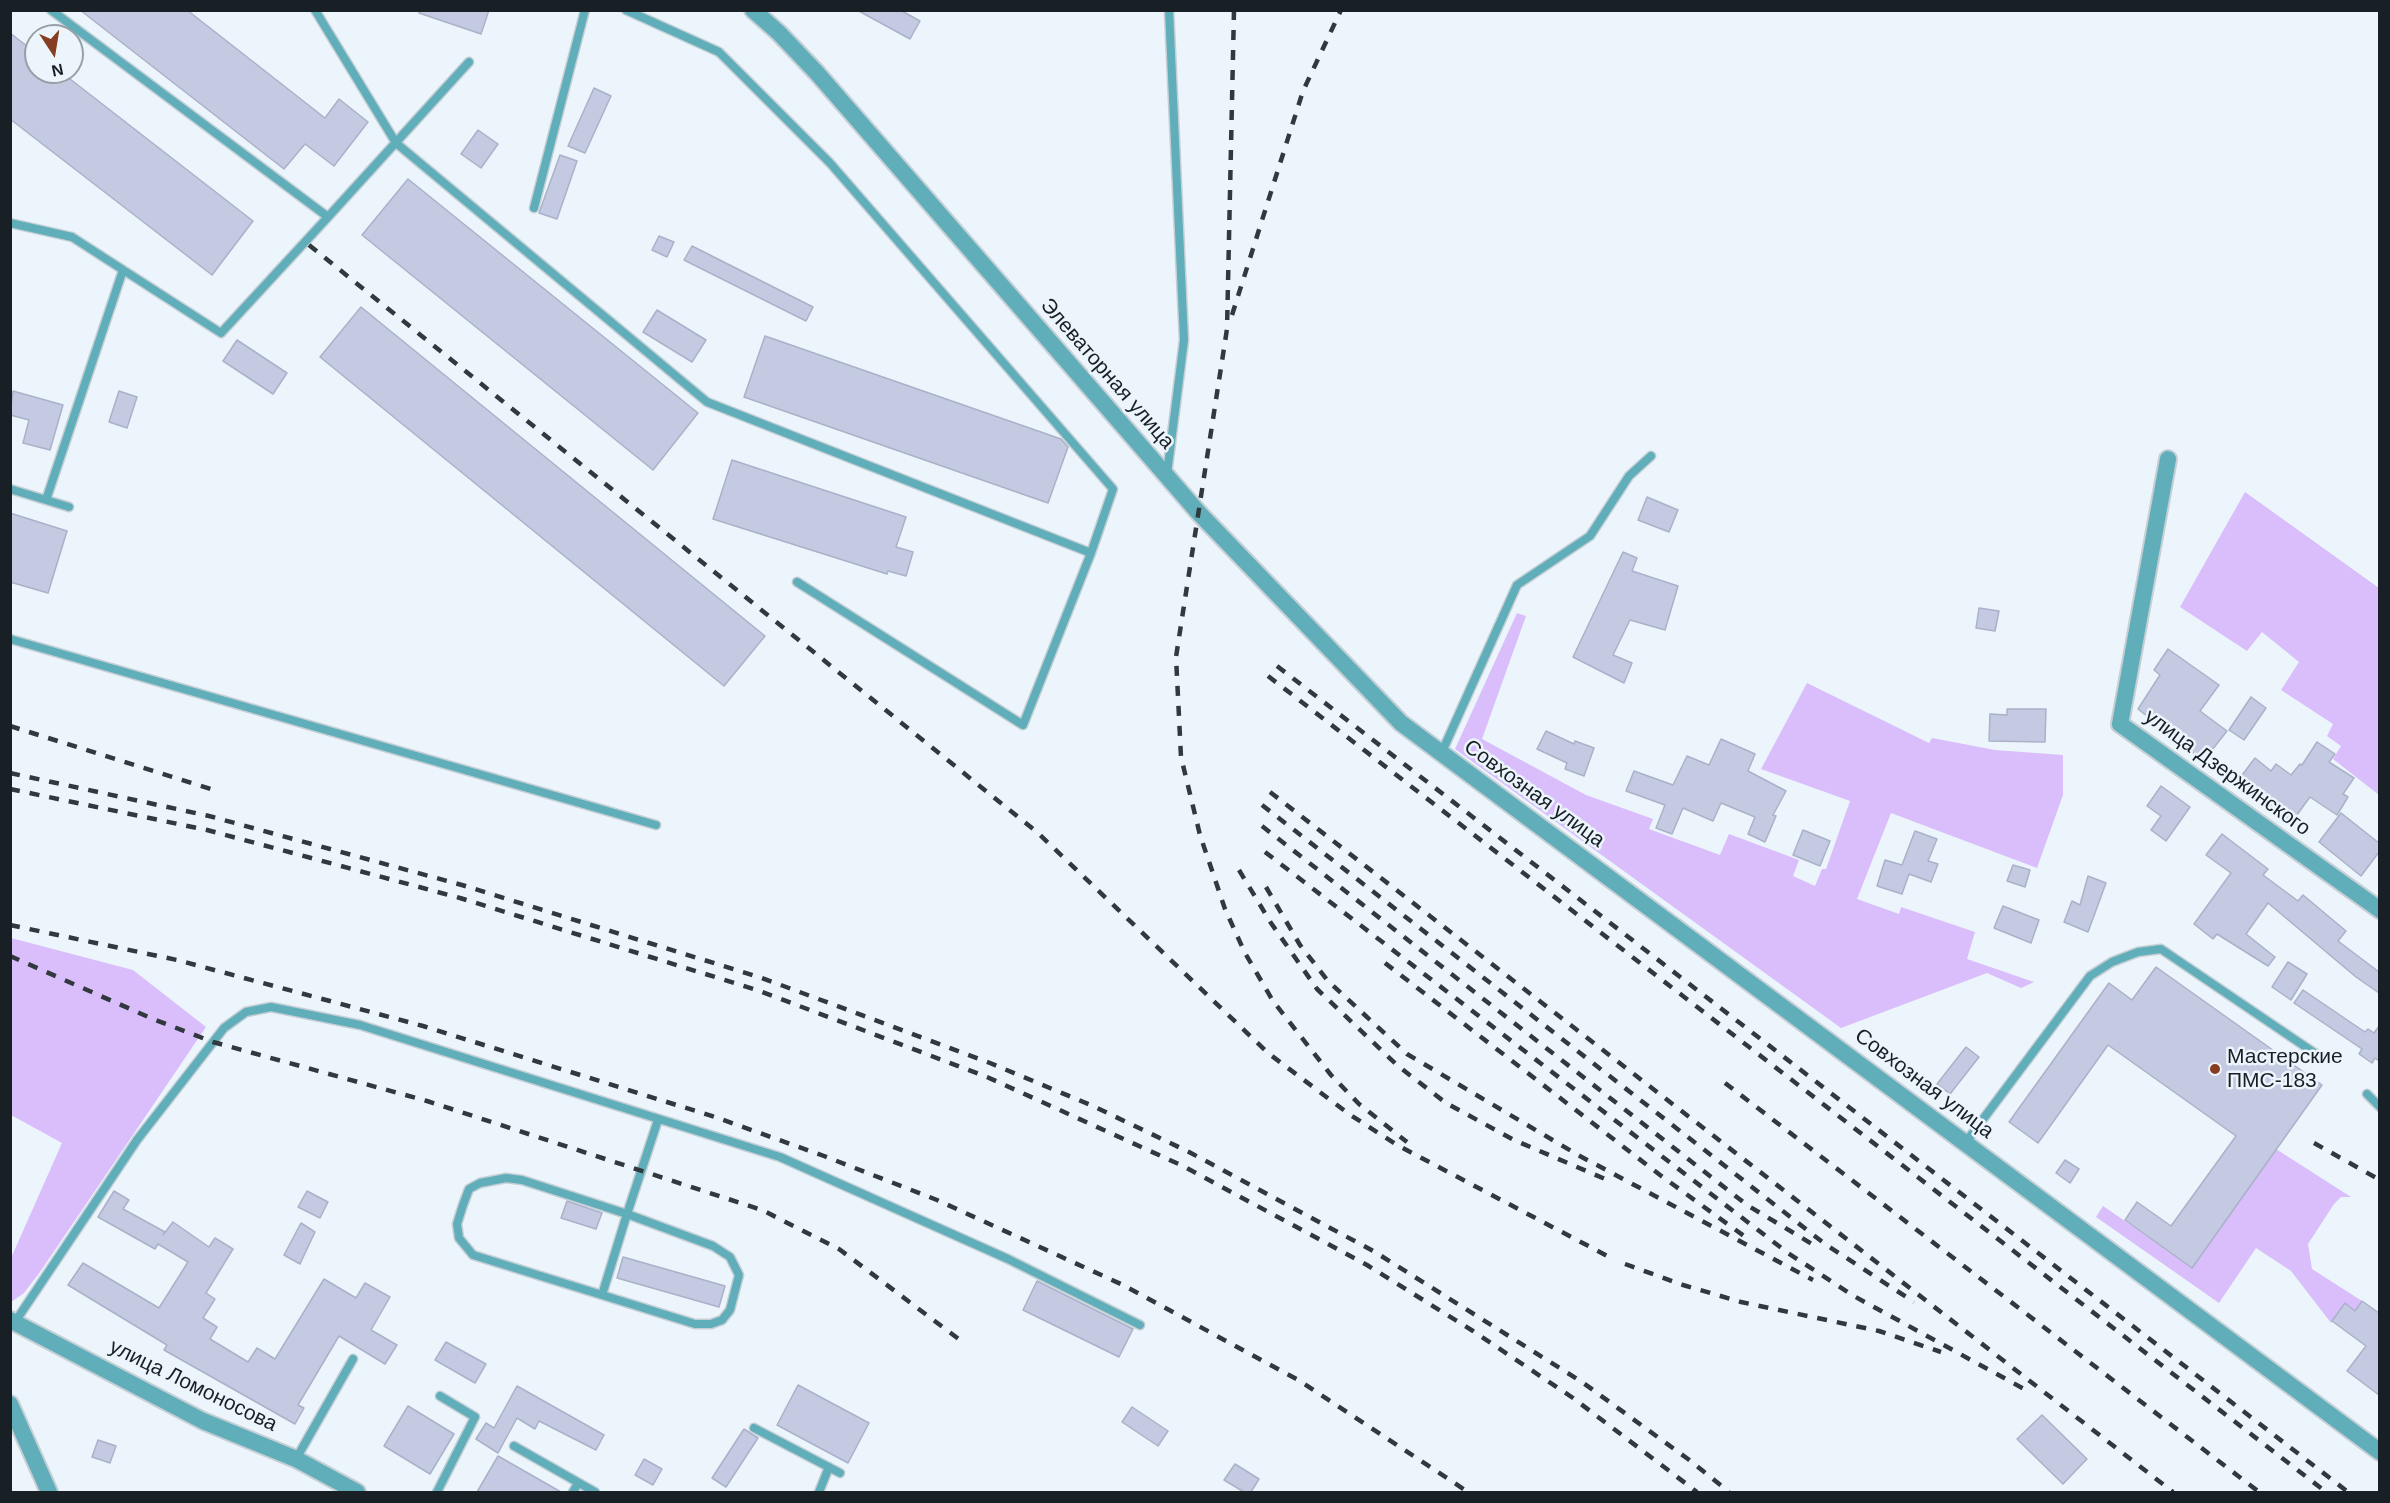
<!DOCTYPE html>
<meta charset="utf-8">
<style>
body{margin:0}
#map{position:relative;width:2390px;height:1503px;overflow:hidden;background:#ecf5fc;font-family:Arial,sans-serif}
canvas{display:block}
.frame{position:absolute;inset:0;border:12px solid #182026;pointer-events:none}
.north{position:absolute;left:24px;top:24px;width:60px;height:60px;box-sizing:border-box;background:#ecf5fc;border:2px solid #97a0a6;border-radius:50%;rotate:168deg;font-size:16px;font-weight:700;line-height:24px;text-align:center;color:#182026}
.north::after{content:'';display:block;margin:auto;width:21px;height:27px;background:#863d22;clip-path:polygon(50% 0,100% 100%,50% 72%,0 100%)}
</style>
<div id="map">
<canvas width="2390" height="1503"></canvas>
<div class="frame"></div>
<div class="north">N</div>
</div>
<script>
const ctx = document.querySelector('canvas').getContext('2d');
ctx.lineJoin = 'round';
function fillPath(path, color) { ctx.fillStyle = color; ctx.fill(path, 'evenodd'); }
const shape = rows => new Path2D(rows.map(r => 'M' + r).join(''));
function stroke(path, color, width, dash) { ctx.strokeStyle = color; ctx.lineWidth = width; ctx.lineCap = dash ? 'butt' : 'round'; ctx.setLineDash(dash || []); ctx.stroke(path); }
function drawText(font, color, halo, rows, align = 'center') {
  ctx.font = font + ' Arial,sans-serif'; ctx.lineWidth = 5; ctx.setLineDash([]); ctx.textBaseline = 'middle'; ctx.strokeStyle = halo; ctx.fillStyle = color; for (const [text, x, y, turn = 0] of rows) {
    ctx.save(); ctx.translate(x, y); ctx.rotate((+turn || 0) * Math.PI / 180); ctx.textAlign = isNaN(turn) ? turn : align; if (halo) ctx.strokeText(text, 0, 0); ctx.fillText(text, 0, 0); ctx.restore();
  }
}
const green = shape([
 [2245,492,2379,588,2379,795,2333,759,2341,746,2327,736,2333,724,2281,690,2299,662,2262,632,2247,651,2180,607],
 [1517,613,1526,616,1482,739,1586,795,1653,819,1649,829,1720,855,1729,834,1799,860,1793,876,1815,886,1822,869,1826,869,1850,801,1761,769,1807,683,1929,743,1932,738,1995,750,2063,755,2063,795,2037,868,1891,813,1857,899,1899,914,1901,907,1975,932,1967,959,2034,982,2021,988,1987,973,1841,1028,1455,749],
 [11,938,133,970,206,1027,40,1272,24,1293,11,1302,11,1258,62,1143,11,1115],
 [2276,1149,2351,1197,2341,1197,2334,1204,2308,1244,2312,1269,2362,1301,2355,1311,2345,1304,2331,1323,2291,1271,2256,1248,2219,1303,2096,1217,2103,1206,2192,1267]
]);
const building = shape([
 [80,10,187,10,325,118,339,99,368,122,334,166,305,144,284,169,80,10],
 [419,10,489,10,481,34,419,13,419,10],
 [857,10,900,10,920,21,910,39,857,10],
 [10,33,36,53,36,72,61,72,253,221,212,275,10,119,10,33],
 [594,88,611,96,585,153,568,146,594,88],
 [478,130,498,144,481,168,461,154,478,130],
 [560,155,577,161,557,219,539,213,560,155],
 [408,179,698,413,653,470,362,235,408,179],
 [659,236,674,242,667,257,652,250,659,236],
 [692,246,813,307,806,321,684,260,692,246],
 [361,307,765,636,724,686,320,357,361,307],
 [657,310,706,340,692,362,643,332,657,310],
 [765,336,1061,439,1068,447,1048,503,744,397,765,336],
 [237,340,287,373,273,394,223,361,237,340],
 [13,391,63,405,50,450,23,443,29,420,10,415,13,391],
 [119,391,137,397,127,428,109,422,119,391],
 [732,460,906,517,896,547,913,552,906,576,888,571,887,574,713,519,732,460],
 [1647,497,1678,510,1669,532,1638,520,1647,497],
 [10,513,67,531,48,593,10,582,10,513],
 [1623,552,1637,558,1632,571,1678,586,1665,630,1630,620,1613,655,1632,663,1624,683,1573,657,1623,552],
 [1979,608,1999,611,1995,631,1976,628,1979,608],
 [2168,649,2219,685,2200,711,2227,731,2212,750,2209,748,2201,759,2138,709,2160,675,2154,670,2168,649],
 [2251,697,2266,708,2244,740,2229,730,2251,697],
 [2007,709,2046,709,2045,742,1989,741,1990,714,2007,715,2007,709],
 [1546,731,1574,744,1575,741,1594,748,1584,776,1565,769,1567,763,1537,749,1546,731],
 [1721,739,1755,754,1748,771,1786,791,1773,815,1776,816,1765,842,1748,834,1755,817,1721,803,1713,821,1683,808,1672,834,1656,828,1665,805,1626,791,1634,771,1673,785,1687,756,1709,765,1721,739],
 [2317,742,2335,754,2329,762,2354,778,2343,794,2348,797,2337,815,2310,797,2291,823,2236,783,2255,758,2271,771,2276,764,2291,775,2300,764,2302,765,2317,742],
 [2161,786,2190,807,2166,841,2151,830,2161,816,2147,806,2161,786],
 [2341,813,2379,843,2379,852,2361,876,2319,842,2341,813],
 [1803,830,1830,841,1820,866,1793,855,1803,830],
 [1915,831,1937,839,1928,861,1938,864,1931,882,1909,874,1902,894,1877,886,1885,860,1902,865,1915,831],
 [2222,834,2268,869,2263,875,2298,901,2303,895,2346,931,2338,941,2379,972,2379,993,2356,977,2268,903,2246,934,2275,957,2268,966,2217,934,2213,939,2194,924,2231,873,2206,855,2222,834],
 [2013,865,2030,870,2025,887,2007,881,2013,865],
 [2088,876,2106,883,2088,932,2064,922,2072,901,2080,905,2088,876],
 [2003,906,2039,920,2031,943,1994,928,2003,906],
 [2288,962,2307,974,2291,1000,2272,987,2288,962],
 [2156,967,2322,1085,2192,1268,2125,1220,2137,1202,2171,1226,2236,1136,2108,1045,2038,1143,2009,1122,2109,983,2132,1000,2156,967],
 [2303,990,2365,1032,2368,1029,2374,1033,2379,1026,2379,1061,2375,1058,2372,1063,2359,1054,2362,1049,2294,1003,2303,990],
 [1966,1047,1979,1057,1950,1094,1937,1084,1966,1047],
 [2065,1160,2079,1169,2070,1183,2056,1173,2065,1160],
 [114,1191,129,1200,123,1209,165,1232,163,1235,173,1222,209,1247,215,1238,233,1249,206,1293,215,1299,203,1318,217,1327,210,1339,248,1362,257,1348,275,1359,324,1279,356,1298,365,1283,390,1297,371,1330,397,1345,385,1364,339,1336,298,1405,304,1408,295,1424,164,1350,167,1345,68,1285,83,1263,159,1308,188,1262,158,1244,155,1249,98,1217,114,1191],
 [307,1191,328,1202,320,1218,298,1207,307,1191],
 [567,1201,602,1213,596,1229,561,1218,567,1201],
 [301,1223,315,1232,300,1264,284,1255,301,1223],
 [623,1257,725,1286,719,1307,617,1278,623,1257],
 [1037,1281,1133,1329,1119,1357,1023,1310,1037,1281],
 [2362,1301,2379,1313,2379,1395,2347,1371,2366,1346,2332,1321,2345,1303,2355,1311,2362,1301],
 [446,1342,486,1364,475,1383,435,1360,446,1342],
 [798,1385,869,1423,848,1463,777,1425,798,1385],
 [517,1386,604,1435,596,1450,539,1421,535,1429,517,1418,498,1453,476,1439,486,1423,494,1428,517,1386],
 [408,1406,454,1434,430,1474,384,1446,408,1406],
 [1132,1407,1168,1431,1158,1446,1122,1422,1132,1407],
 [2042,1415,2087,1459,2063,1484,2017,1439,2042,1415],
 [744,1429,758,1438,726,1487,712,1478,744,1429],
 [98,1440,116,1446,110,1463,92,1457,98,1440],
 [498,1456,561,1492,477,1492,498,1456],
 [644,1459,662,1469,653,1485,635,1475,644,1459],
 [1235,1464,1259,1479,1251,1492,1244,1492,1224,1480,1235,1464]
]);
const service = shape([
 [315,10,396,143,707,402,1091,553,1113,489,830,163,719,52,626,10],
 [534,208,585,10],
 [328,217,469,62],
 [10,223,72,237,221,333,328,217,51,10],
 [1167,474,1184,340,1169,10],
 [10,489,69,507],
 [46,500,123,270],
 [797,582,1023,725,1091,553],
 [10,639,656,825],
 [1441,754,1517,585,1590,536,1629,476,1651,456],
 [2367,1094,2380,1107],
 [1966,1142,2090,976,2112,962,2138,952,2161,949,2322,1058],
 [602,1295,473,1255,459,1238,457,1224,463,1205,469,1189,480,1183,506,1178,522,1180,627,1214,713,1246,730,1257,739,1275,730,1310,722,1320,711,1324,695,1324,602,1295,627,1214,658,1120],
 [15,1322,137,1140,224,1028,246,1012,271,1007,360,1025,780,1157,1008,1259,1140,1325],
 [754,1428,840,1473],
 [514,1446,595,1492],
 [296,1459,353,1359],
 [437,1492,475,1417,440,1396],
 [573,1492,578,1483],
 [819,1492,829,1467]
]);
const minor = shape([
 [2168,459,2120,724,2380,910],
 [10,1320,203,1421,296,1459,357,1492],
 [10,1404,49,1492]
]);
const tertiary = shape([
 [753,10,779,33,817,73,1198,512,1401,723,2380,1452]
]);
const rail = shape([
 [1234,10,1227,329,1176,657,1181,757,1200,835,1225,909,1245,953,1273,1001,1331,1075,1359,1104,1407,1142],
 [309,245,1038,833,1268,1053,1349,1114,1397,1145,1613,1259],
 [1232,315,1303,91,1341,10],
 [1277,666,2348,1492],
 [1268,676,2326,1492],
 [10,726,217,791],
 [10,773,209,816,462,885,762,978,990,1063,1093,1106,1189,1152,1375,1252,1582,1382,1688,1459,1729,1492],
 [10,789,207,830,460,898,757,990,987,1077,1183,1166,1367,1265,1473,1331,1573,1398,1697,1492],
 [1270,792,2173,1492],
 [1262,805,1825,1244,1914,1302],
 [1262,826,1747,1205,1812,1244],
 [1265,852,1788,1253,1852,1295,2026,1390],
 [1239,870,1271,923,1317,989,1398,1066,1446,1103,1514,1140,1612,1182],
 [1266,887,1300,945,1328,981,1407,1054,1578,1155,1813,1280],
 [10,925,177,960,423,1026,715,1117,824,1156,937,1200,1123,1285,1300,1381,1468,1492],
 [10,956,153,1019,213,1042,427,1101,762,1210,839,1249,960,1340],
 [1385,963,1660,1175,1744,1236],
 [1725,1083,2259,1492],
 [2314,1143,2380,1180],
 [1625,1264,1683,1285,1741,1302,1879,1331,1941,1352]
]);
const markers = [
 [2215,1069,6,"#863d22"]
];
const streetNames = [
 ["Элеваторная улица",1107,374,49],
 ["улица Дзержинского",2227,773,36],
 ["Совхозная улица",1534,794,36],
 ["Совхозная улица",1924,1084,37],
 ["улица Ломоносова",193,1386,26]
];
const poiNames = [
 ["Мастерские",2227,1057],
 ["ПМС-183",2227,1081]
];
fillPath(green, '#d9befb');
fillPath(building, '#c3cae1');
stroke(building, '#aab1c8', 1.5);
stroke(service, '#c6cfd5', 11);
stroke(minor, '#c6cfd5', 20);
stroke(tertiary, '#c6cfd5', 20);
stroke(service, '#60aeba', 8);
stroke(minor, '#60aeba', 16);
stroke(tertiary, '#60aeba', 16);
stroke(rail, '#31393f', 4.5, [10, 10]);
for (const [x, y, r, color] of markers) { const dot = new Path2D(); dot.arc(x, y, r, 0, 2 * Math.PI); ctx.fillStyle = color; ctx.fill(dot); stroke(dot, '#ecf5fc', 2); }
drawText('21px', '#182026', '#ecf5fc', streetNames);
drawText('21px', '#182026', '#ecf5fc', poiNames, 'left');
</script>
